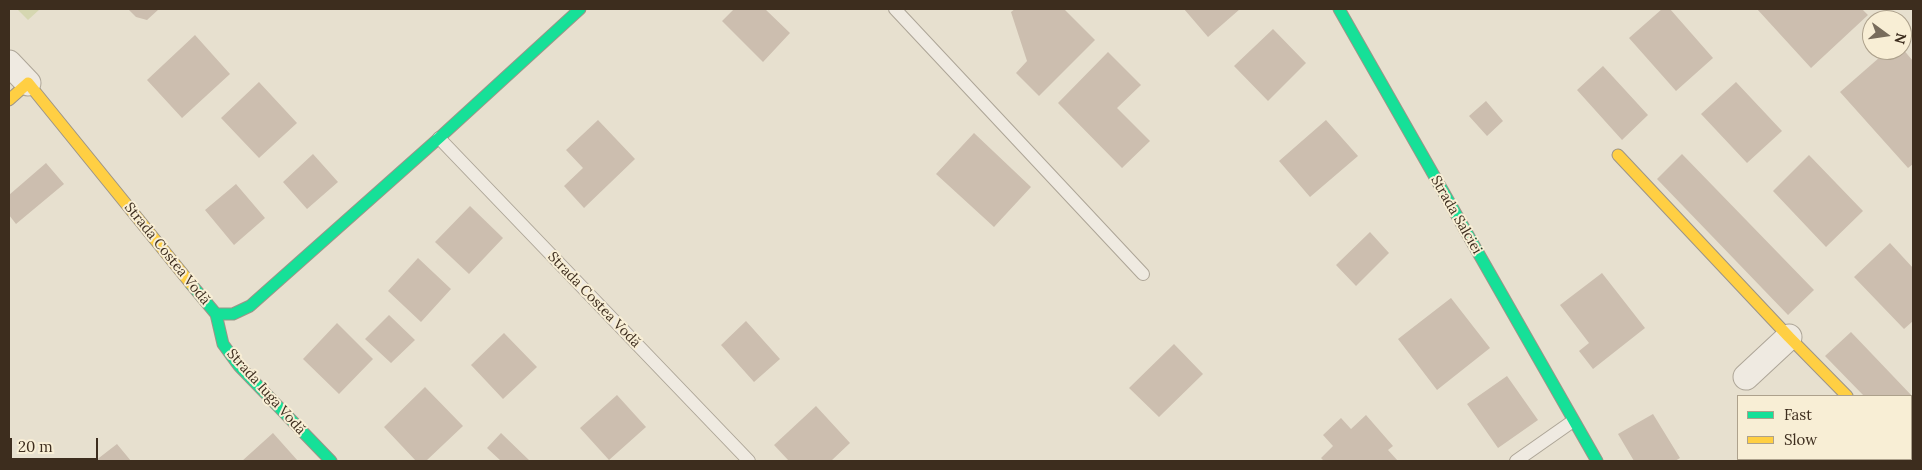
<!DOCTYPE html>
<meta charset="utf-8">
<style>
body{margin:0}
#map{position:relative;width:1922px;height:470px;overflow:hidden;background:#e7e0cf;font-family:Lora,serif}
canvas{display:block}
.frame{position:absolute;inset:0;border:10px solid #3d2d1e;pointer-events:none}
.legend{position:absolute;left:1737px;top:395px;width:175px;height:65px;box-sizing:border-box;background:#f8eed5;border:1px solid #ada18c;margin:0;padding:6px 9px;list-style:none;font-size:15px;color:#3d2d1e}
.legend li{display:flex;align-items:center;gap:10px;height:25px}
.legend b{width:25px;border:1px solid #ada18c}
.north{position:absolute;left:1862px;top:10px;width:50px;height:50px;box-sizing:border-box;background:#f8eed5;border:1px solid #ada18c;border-radius:50%;rotate:104deg;font-size:14px;font-weight:700;line-height:20px;text-align:center;color:#3d2d1e}
.north::after{content:'';display:block;margin:auto;width:18px;height:22px;background:#786c5c;clip-path:polygon(50% 0,100% 100%,50% 72%,0 100%)}
.scale{position:absolute;left:10px;top:438px;width:88px;height:22px;box-sizing:border-box;border:2px solid #3d2d1e;border-top:0;padding-left:6px;font-size:15px;line-height:18px;white-space:nowrap;color:#3d2d1e;-webkit-text-stroke:4px #f8eed5;paint-order:stroke}
</style>
<div id="map">
<canvas width="1922" height="470"></canvas>
<div class="frame"></div>
<ul class="legend">
<li><b style="height:6px;background:#16e098"></b>Fast</li>
<li><b style="height:6px;background:#ffcf43"></b>Slow</li>
</ul>
<div class="north">N</div>
<div class="scale">20 m</div>
</div>
<script>
const ctx = document.querySelector('canvas').getContext('2d');
ctx.lineJoin = 'round';
function fillPath(path, color) { ctx.fillStyle = color; ctx.fill(path, 'evenodd'); }
const shape = rows => new Path2D(rows.map(r => 'M' + r).join(''));
function stroke(path, color, width, dash) { ctx.strokeStyle = color; ctx.lineWidth = width; ctx.lineCap = dash ? 'butt' : 'round'; ctx.setLineDash(dash || []); ctx.stroke(path); }
function drawText(font, color, halo, rows, align = 'center') {
  ctx.font = font + ' Lora,serif'; ctx.lineWidth = 4; ctx.setLineDash([]); ctx.textBaseline = 'middle'; ctx.strokeStyle = halo; ctx.fillStyle = color; for (const [text, x, y, turn = 0] of rows) {
    ctx.save(); ctx.translate(x, y); ctx.rotate((+turn || 0) * Math.PI / 180); ctx.textAlign = isNaN(turn) ? turn : align; if (halo) ctx.strokeText(text, 0, 0); ctx.fillText(text, 0, 0); ctx.restore();
  }
}
const green = shape([
 [17,9,40,9,28,20]
]);
const building = shape([
 [128,9,159,9,147,20,136,17],
 [734,9,765,9,790,33,763,62,722,21],
 [1015,9,1064,9,1095,40,1039,96,1016,73,1027,61,1011,12],
 [1184,9,1240,9,1208,37],
 [1662,9,1670,9,1713,58,1676,91,1629,38],
 [1757,9,1862,9,1868,15,1811,68],
 [1273,29,1306,63,1268,101,1234,66],
 [195,35,230,74,182,118,147,80],
 [1902,48,1913,61,1913,164,1908,168,1840,92,1888,50,1902,50],
 [1108,52,1141,85,1117,108,1150,141,1122,168,1058,103],
 [1603,66,1648,115,1622,140,1577,90],
 [259,82,297,123,259,158,221,118],
 [1736,82,1782,131,1747,163,1701,114],
 [1486,101,1503,121,1487,136,1469,116],
 [598,120,635,159,584,208,564,186,583,168,566,150],
 [1326,120,1358,156,1310,197,1279,161],
 [974,133,1031,187,994,227,936,174],
 [313,154,338,182,307,209,283,182],
 [1682,154,1814,290,1788,315,1657,179],
 [1809,155,1863,211,1826,247,1773,191],
 [46,163,64,184,16,224,9,215,9,195],
 [236,184,265,218,234,245,205,210],
 [470,206,503,238,469,274,435,242],
 [1370,232,1389,253,1356,286,1336,265],
 [1890,243,1913,268,1913,321,1904,329,1854,277],
 [418,258,451,289,421,322,388,291],
 [1602,273,1645,328,1593,369,1579,351,1589,343,1560,305],
 [1451,298,1490,348,1437,390,1398,339],
 [389,315,415,340,391,363,365,339],
 [746,321,780,359,754,382,721,345],
 [337,323,373,359,339,394,303,359],
 [1851,332,1913,397,1913,448,1911,446,1911,396,1864,396,1825,356],
 [504,333,537,367,503,399,471,365],
 [1174,344,1203,374,1159,417,1129,388],
 [1507,376,1538,420,1498,448,1467,404],
 [425,387,463,426,426,461,416,461,384,427],
 [617,395,646,427,609,460,580,428],
 [816,406,850,443,831,461,789,461,774,445],
 [1653,414,1680,458,1675,461,1634,461,1618,434],
 [1366,415,1393,446,1388,450,1398,461,1324,461,1321,458,1333,446,1323,435,1341,418,1351,429],
 [273,433,298,461,242,461],
 [501,433,530,461,501,461,487,448],
 [117,444,131,461,95,461]
]);
const lane = shape([
 [895,9,1143,274],
 [439,138,749,461],
 [1516,461,1573,421]
]);
const street = shape([
 [9,63,28,83],
 [1746,377,1789,337],
 [1910,459,1912,461]
]);
const fast = shape([
 [1339,9,1597,461],
 [191,284,216,314,223,344,239,366,331,461],
 [216,314,233,314,250,306,439,138,580,9]
]);
const slow = shape([
 [9,100,28,83,191,284],
 [1618,155,1789,337,1847,396]
]);
const streetNames = [
 ["Strada Salciei",1456,215,60],
 ["Strada Costea Vodă",167,254,51],
 ["Strada Costea Vodă",594,300,46],
 ["Strada Iuga Vodă",266,392,48]
];
fillPath(green, '#d6d7b1');
fillPath(building, '#ccbeaf');
stroke(lane, '#ada597', 14);
stroke(street, '#ada597', 27);
stroke(fast, '#9c9488', 13);
stroke(slow, '#9c9488', 13);
stroke(lane, '#efeae1', 12);
stroke(street, '#efeae1', 25);
stroke(fast, '#16e098', 11);
stroke(slow, '#ffcf43', 11);
drawText('14px', '#3d2d1e', '#f8eed5', streetNames);
</script>
